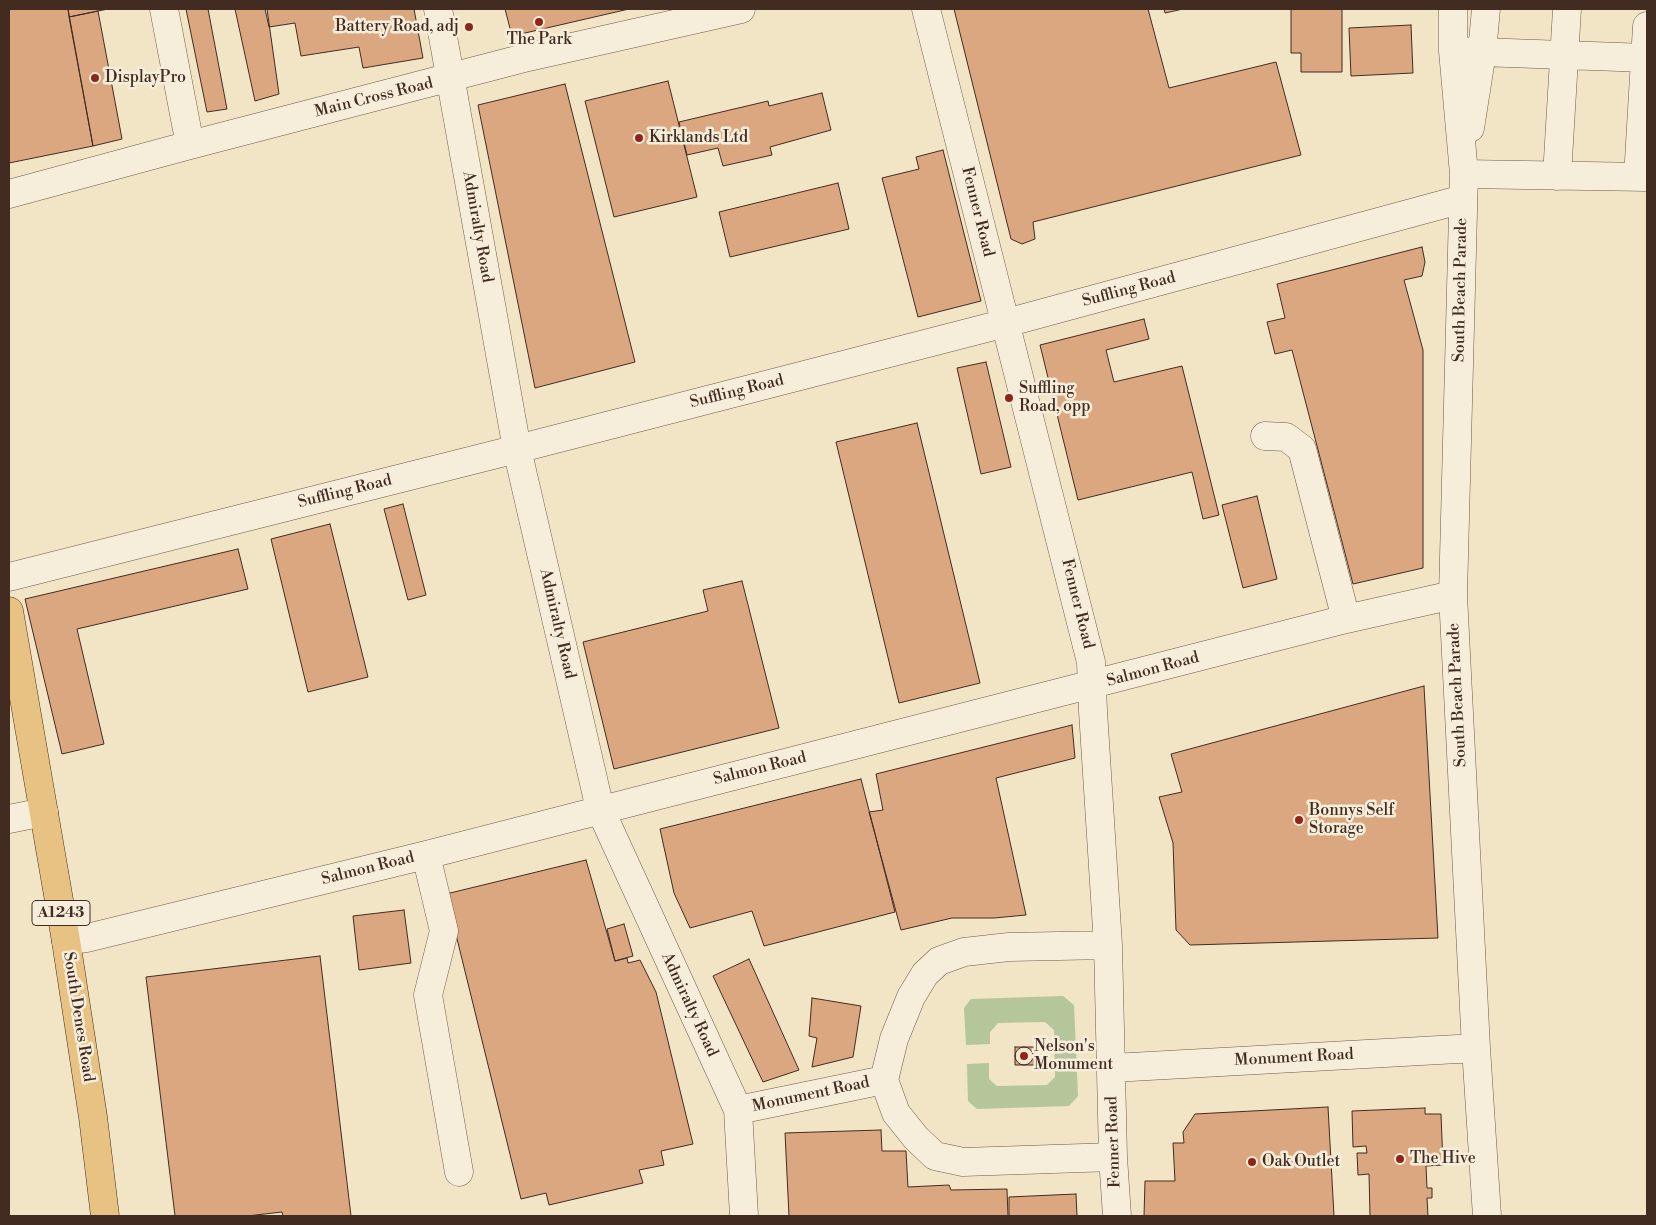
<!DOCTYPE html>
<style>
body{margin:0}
#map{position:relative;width:1656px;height:1225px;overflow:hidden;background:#f1e5c6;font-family:"Libre Bodoni",serif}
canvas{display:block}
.frame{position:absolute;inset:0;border:10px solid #422b21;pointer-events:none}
</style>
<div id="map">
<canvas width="1656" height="1225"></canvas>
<div class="frame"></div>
</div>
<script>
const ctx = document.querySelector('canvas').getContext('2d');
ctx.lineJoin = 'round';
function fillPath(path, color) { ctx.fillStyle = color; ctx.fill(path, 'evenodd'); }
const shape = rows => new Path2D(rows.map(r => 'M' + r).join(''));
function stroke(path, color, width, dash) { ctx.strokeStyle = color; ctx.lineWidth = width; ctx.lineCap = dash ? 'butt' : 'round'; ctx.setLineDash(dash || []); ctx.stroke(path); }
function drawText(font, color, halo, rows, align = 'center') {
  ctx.font = font + ' "Libre Bodoni",serif'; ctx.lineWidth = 5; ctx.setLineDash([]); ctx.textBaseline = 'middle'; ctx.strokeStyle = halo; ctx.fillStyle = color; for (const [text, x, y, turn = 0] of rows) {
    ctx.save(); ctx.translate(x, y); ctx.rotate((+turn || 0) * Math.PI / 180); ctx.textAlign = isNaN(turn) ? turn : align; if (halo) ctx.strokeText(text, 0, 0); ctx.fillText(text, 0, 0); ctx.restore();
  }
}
const green = shape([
 [1063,996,1074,1005,1078,1096,1069,1106,977,1109,968,1101,967,1064,989,1063,989,1079,997,1086,1047,1085,1055,1077,1054,1030,1045,1022,998,1023,990,1032,990,1044,966,1045,964,1008,971,999]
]);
const building = shape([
 [9,9,68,9,93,146,9,163,9,9],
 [68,9,108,9,69,17,68,9],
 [186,9,208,9,227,109,207,112,186,9],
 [235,9,267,9,279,94,255,101,235,9],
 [265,9,414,9,423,58,363,68,359,47,301,56,295,23,269,27,265,9],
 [505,9,629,9,512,36,505,9],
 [954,9,1148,9,1169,88,1276,62,1301,155,1033,222,1035,239,1022,244,1011,239,954,9],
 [1164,9,1183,9,1165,13,1164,9],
 [1291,9,1342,9,1342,72,1301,72,1301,53,1291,53,1291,9],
 [98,11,122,139,93,146,69,17,98,11],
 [1411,25,1413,73,1351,76,1349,28,1411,25],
 [668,81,697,197,614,217,585,101,668,81],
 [565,84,635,362,535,388,478,105,565,84],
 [822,93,831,130,770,147,772,155,723,166,718,148,687,155,679,122,768,101,769,106,822,93],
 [943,150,981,301,918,317,882,178,919,169,916,157,943,150],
 [838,183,849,229,730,257,719,212,838,183],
 [1422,247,1425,262,1422,276,1404,280,1423,350,1423,568,1353,584,1292,350,1275,354,1267,322,1285,318,1277,284,1422,247],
 [1144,319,1149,339,1106,350,1114,382,1182,366,1219,515,1203,519,1192,472,1078,500,1040,345,1144,319],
 [986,362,1011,467,981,474,957,368,986,362],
 [917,423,980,683,899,703,836,442,917,423],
 [1257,496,1277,579,1243,588,1222,505,1257,496],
 [403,504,426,595,408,600,384,509,403,504],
 [330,524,368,677,308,692,271,539,330,524],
 [238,549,248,589,77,629,104,744,62,754,25,599,238,549],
 [742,581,779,728,614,769,583,642,708,611,703,590,742,581],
 [1424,686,1438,938,1190,945,1176,930,1173,843,1159,797,1182,792,1171,754,1424,686],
 [1072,725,1075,758,996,778,1026,915,994,918,952,918,901,930,869,812,883,810,876,774,1072,725],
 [861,779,895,912,764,946,752,911,690,928,674,893,660,829,861,779],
 [586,860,615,961,627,958,628,963,640,960,656,992,693,1144,661,1151,664,1165,639,1170,643,1183,549,1205,546,1193,521,1199,446,894,586,860],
 [404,910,411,963,359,970,353,916,404,910],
 [624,924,633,956,615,961,607,929,624,924],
 [320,956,351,1216,283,1216,282,1212,247,1216,175,1216,146,977,320,956],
 [749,959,799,1070,763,1082,713,976,749,959],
 [812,998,861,1006,853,1057,812,1067,817,1038,809,1036,812,998],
 [1015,1047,1034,1047,1034,1065,1015,1065,1015,1047],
 '1015 1056a9 9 0 1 1 18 0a9 9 0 1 1-18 0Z',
 [1328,1107,1334,1216,1144,1216,1145,1181,1175,1181,1173,1143,1184,1143,1183,1132,1195,1114,1328,1107],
 [1425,1108,1425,1114,1441,1114,1443,1165,1426,1166,1427,1188,1432,1188,1432,1198,1427,1198,1428,1216,1370,1216,1369,1174,1358,1175,1357,1153,1367,1153,1366,1146,1353,1147,1352,1111,1425,1108],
 [881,1130,882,1151,906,1151,908,1187,949,1185,951,1190,1007,1189,1008,1216,789,1216,785,1133,881,1130],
 [1076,1194,1077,1216,1009,1216,1009,1197,1076,1194]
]);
const minor = shape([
 [164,9,190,145],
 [438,9,517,449,600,809,738,1110,744,1216],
 [926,9,1091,662,1093,711,1108,945,1113,1157,1117,1216],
 [1453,9,1453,51,1464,174,1453,595,1476,1048,1487,1216],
 [1453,51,1647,58],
 [1470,128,1482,52,1486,9],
 [1464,174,1647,177],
 [1557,176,1567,9],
 [1638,177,1647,26],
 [9,194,190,145,528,57,741,9],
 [1265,436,1286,437,1302,449,1346,619],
 [9,577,517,449,1006,323,1463,199],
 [9,819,44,812],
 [426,855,444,931,428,995,459,1172],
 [66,941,87,938,426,855,1346,619,1453,595],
 [1108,945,1009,947,964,952,939,961,925,974,911,997,894,1039,884,1080,896,1113,916,1138,935,1156,963,1162,1113,1157],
 [1112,1068,1476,1048],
 [738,1110,884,1080]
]);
const major = shape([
 [9,611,66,941,93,1117,105,1216]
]);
const markers = [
 [539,22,5,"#8f2418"],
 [469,27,5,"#8f2418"],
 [95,78,5,"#8f2418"],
 [639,138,5,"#8f2418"],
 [1009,398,5,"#8f2418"],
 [1299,820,5,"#8f2418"],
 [1024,1056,5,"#8f2418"],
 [1400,1159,5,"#8f2418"],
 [1252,1162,5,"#8f2418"]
];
const shields = [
 [61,913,58]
];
const shieldNames = [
 ["A1243",61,913]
];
const poiNames = [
 ["Battery Road, adj",459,27,"right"],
 ["The Park",539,40,"center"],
 ["DisplayPro",105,78],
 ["Kirklands Ltd",649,138],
 ["Suffling",1019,389],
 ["Road, opp",1019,407],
 ["Bonnys Self",1309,811],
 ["Storage",1309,829],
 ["Nelson's",1034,1047],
 ["Monument",1034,1065],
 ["The Hive",1410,1159],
 ["Oak Outlet",1262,1162]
];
const streetNames = [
 ["Main Cross Road",374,98,-14],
 ["Fenner Road",977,212,76],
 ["Admiralty Road",477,227,80],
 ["Suffling Road",1129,290,-15],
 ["South Beach Parade",1461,290,-89],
 ["Suffling Road",737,392,-14],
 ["Suffling Road",345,492,-14],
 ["Fenner Road",1077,604,76],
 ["Admiralty Road",557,624,77],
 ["Salmon Road",1153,670,-15],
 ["South Beach Parade",1458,695,-93],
 ["Salmon Road",760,769,-14],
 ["Salmon Road",368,869,-14],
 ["Admiralty Road",689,1005,65],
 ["South Denes Road",78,1017,81],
 ["Monument Road",1294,1058,-3],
 ["Monument Road",811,1095,-12],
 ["Fenner Road",1114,1142,-92]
];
fillPath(green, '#b4c69a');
fillPath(building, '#dba781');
stroke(building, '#422b21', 1);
stroke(minor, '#6e5a4a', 29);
stroke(major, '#422b21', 29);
stroke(minor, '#f6eeda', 28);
stroke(major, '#e8c283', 28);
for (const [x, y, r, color] of markers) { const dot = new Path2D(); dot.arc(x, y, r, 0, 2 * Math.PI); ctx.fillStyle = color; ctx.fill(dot); stroke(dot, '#f6eeda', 2); }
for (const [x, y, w] of shields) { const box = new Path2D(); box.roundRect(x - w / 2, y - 12.5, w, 25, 4); ctx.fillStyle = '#f6eeda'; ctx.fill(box); stroke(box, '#422b21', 1); }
drawText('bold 15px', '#422b21', null, shieldNames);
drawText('16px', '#422b21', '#f6eeda', poiNames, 'left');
drawText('16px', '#422b21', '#f6eeda', streetNames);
</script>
